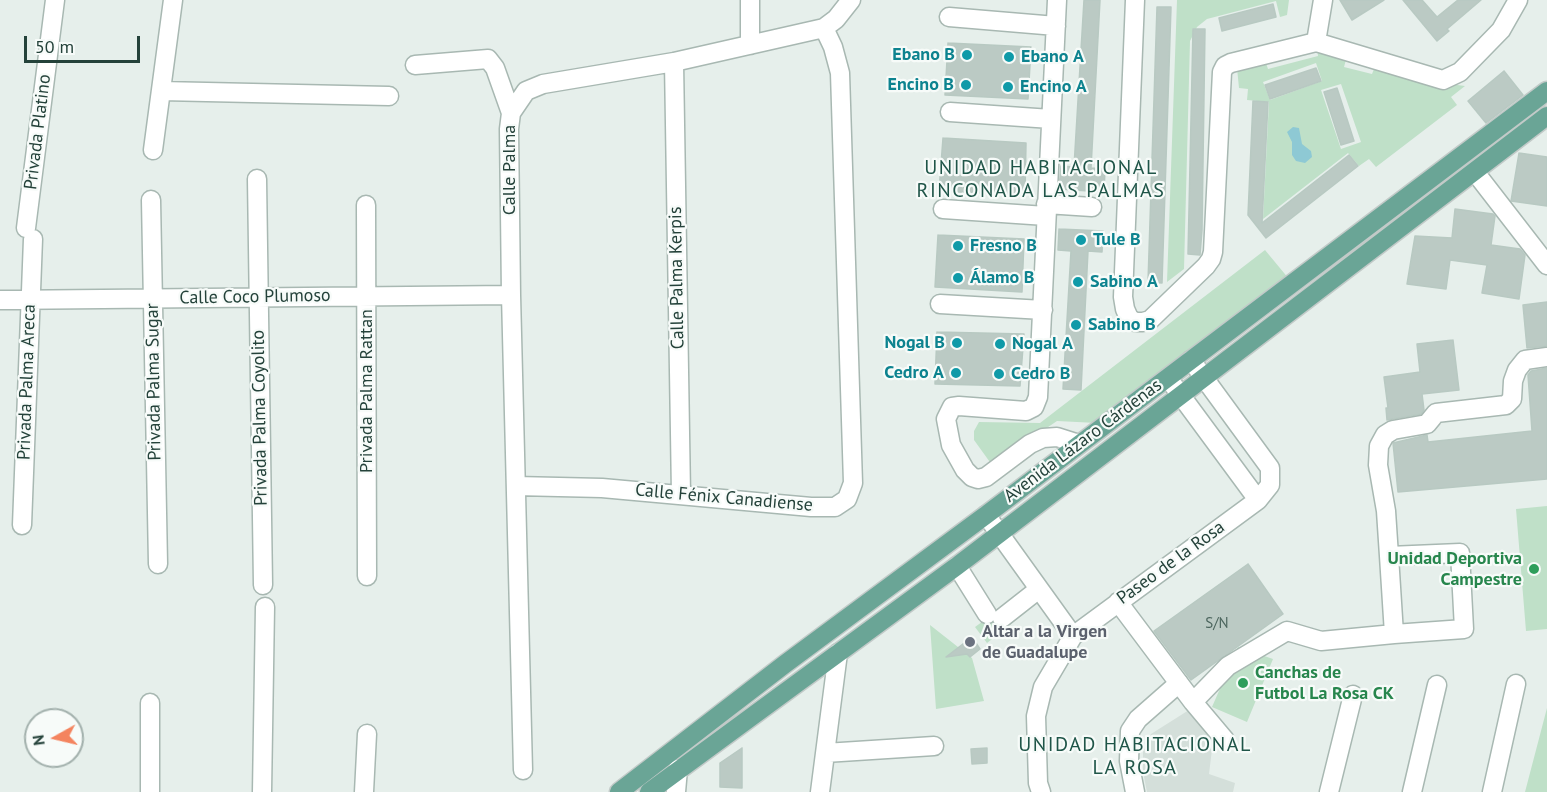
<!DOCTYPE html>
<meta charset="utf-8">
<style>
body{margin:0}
#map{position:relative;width:1547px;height:792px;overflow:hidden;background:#e6efeb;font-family:"PT Sans",sans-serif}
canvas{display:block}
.north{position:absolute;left:24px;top:708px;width:60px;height:60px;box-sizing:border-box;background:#f7fbf9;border:2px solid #a3b1ad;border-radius:50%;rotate:262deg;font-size:16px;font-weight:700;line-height:24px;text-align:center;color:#24423a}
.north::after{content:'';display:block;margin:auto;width:21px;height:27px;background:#f4845f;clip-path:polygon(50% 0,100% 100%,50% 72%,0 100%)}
.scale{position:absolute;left:24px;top:36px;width:116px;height:27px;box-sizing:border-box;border:3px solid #24423a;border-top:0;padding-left:8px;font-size:18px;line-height:21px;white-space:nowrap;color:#24423a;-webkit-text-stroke:4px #f7fbf9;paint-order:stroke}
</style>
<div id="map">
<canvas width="1547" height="792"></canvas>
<div class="north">N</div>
<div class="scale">50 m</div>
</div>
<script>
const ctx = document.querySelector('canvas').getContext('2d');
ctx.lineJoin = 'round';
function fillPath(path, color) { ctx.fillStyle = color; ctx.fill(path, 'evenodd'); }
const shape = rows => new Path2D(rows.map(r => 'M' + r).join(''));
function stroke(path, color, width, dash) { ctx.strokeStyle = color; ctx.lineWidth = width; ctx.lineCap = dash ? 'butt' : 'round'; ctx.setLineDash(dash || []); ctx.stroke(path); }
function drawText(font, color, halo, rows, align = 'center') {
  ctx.font = font + ' "PT Sans",sans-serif'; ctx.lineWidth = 4.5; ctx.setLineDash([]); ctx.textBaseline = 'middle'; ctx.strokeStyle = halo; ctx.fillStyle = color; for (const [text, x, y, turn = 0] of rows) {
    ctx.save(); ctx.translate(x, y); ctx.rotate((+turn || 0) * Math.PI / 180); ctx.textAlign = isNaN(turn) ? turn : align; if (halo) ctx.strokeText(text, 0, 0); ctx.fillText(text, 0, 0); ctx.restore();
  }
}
const built = shape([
 [1189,710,1213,741,1209,774,1235,783,1233,792,1147,792,1143,772,1143,749,1151,734]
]);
const green = shape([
 [1177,0,1289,0,1287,15,1280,17,1276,1,1207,19,1197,27,1190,41,1184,269,1167,282],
 [1317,47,1347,56,1344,67,1372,74,1376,64,1450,84,1465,86,1451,97,1457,105,1376,167,1369,159,1359,166,1348,153,1263,219,1269,102,1247,100,1248,89,1239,88,1237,68,1265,60,1268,69,1318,56],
 [1316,63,1322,81,1270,100,1263,82],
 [1341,84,1361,142,1341,149,1321,90],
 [1265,250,1289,279,1097,423,1057,421,992,465,974,440,974,431,979,422,1040,423],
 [1547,506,1547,629,1526,631,1516,509],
 [1023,592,1035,605,987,643,975,627],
 [930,625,972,658,984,701,936,709],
 [1238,647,1273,659,1247,722,1212,707],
 [1547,708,1547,792,1525,792]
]);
const water = shape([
 [1293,127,1299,128,1302,144,1311,151,1312,157,1305,163,1296,161,1292,155,1292,142,1287,132]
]);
const building = shape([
 [1084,0,1100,0,1091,168,1105,169,1104,192,1059,189,1061,166,1074,167,1084,0],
 [1340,0,1384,0,1352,20,1340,0],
 [1403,0,1422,0,1437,17,1458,0,1481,0,1447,29,1449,31,1437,41,1403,0],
 [1273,4,1276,17,1222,31,1219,18,1273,4],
 [1157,7,1171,7,1162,283,1148,282,1157,7],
 [1193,29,1205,29,1202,230,1200,255,1188,254,1193,29],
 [948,43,1031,47,1028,99,945,95,948,43],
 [1316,68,1321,81,1270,99,1265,85,1316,68],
 [1504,71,1523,95,1486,123,1468,101,1504,71],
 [1337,88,1354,141,1341,145,1324,92,1337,88],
 [1253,101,1268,102,1262,223,1349,155,1358,166,1266,238,1248,215,1253,101],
 [943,138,1026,143,1025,195,939,191,943,138],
 [1519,153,1547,157,1547,206,1511,201,1519,153],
 [1455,209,1493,214,1495,216,1491,245,1520,249,1525,255,1519,299,1482,293,1487,265,1450,260,1446,289,1407,284,1415,236,1452,238,1455,209],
 [1059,229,1103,231,1102,252,1088,251,1081,390,1063,389,1071,251,1058,250,1059,229],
 [938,235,1024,239,1022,292,935,287,938,235],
 [1547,302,1547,346,1527,348,1523,305,1547,302],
 [937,332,1024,334,1020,386,935,384,937,332],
 [1453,340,1459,390,1422,394,1424,410,1421,414,1387,420,1386,408,1388,408,1384,377,1420,372,1417,344,1453,340],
 [1547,368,1547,479,1398,492,1393,443,1427,435,1428,442,1532,431,1528,375,1531,371,1547,368],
 [1248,564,1283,614,1191,680,1154,631,1248,564],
 [972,637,980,649,970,657,967,654,946,657,972,637],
 [742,748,742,788,720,787,720,763,742,748],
 [987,748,987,763,972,764,971,749,987,748]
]);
const minor = shape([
 [750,0,750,45],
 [1057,0,1038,397,1034,407,1026,411,959,406,952,407,946,419,951,445,965,470,972,477,978,479,986,477,1030,444,1043,438,1057,437,1079,444],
 [1135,0,1123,297,1125,309,1129,318,1135,322,1143,322,1150,320,1206,266,1211,259,1213,252,1222,72,1225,66,1231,63,1316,42,1443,80,1460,72,1501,30,1518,0],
 [949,17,1056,26],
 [1316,42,1323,0],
 [674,62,681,494],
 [415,65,488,59,495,68,511,113],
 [161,91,389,96],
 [950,112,1051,119],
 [153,150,173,0],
 [1475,172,1547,265],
 [257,179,263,585],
 [151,200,158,564],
 [1046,204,1092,207],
 [366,205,367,576],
 [943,209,1046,216],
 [26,228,55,0],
 [0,300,511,295],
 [940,304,1043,310],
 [1168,378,1258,500],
 [516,486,602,488,811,507,835,507,847,499,853,483,840,73,833,47,824,28],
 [986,515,1073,636],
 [22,525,33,239],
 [957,566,987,614],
 [1118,602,1193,702,1225,740],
 [1002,618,1039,589],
 [1394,634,1464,629,1460,553,1389,556,1386,511,1378,465,1379,446,1385,435,1393,430,1427,424,1436,413,1506,405,1512,399,1513,381,1517,370,1525,360,1547,357],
 [1193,702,1228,666,1287,631,1321,641,1394,634,1389,556],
 [150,703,150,792],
 [825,753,934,746],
 [523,770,511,295,509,129,511,113,526,91,543,84,674,62,824,28,836,19,851,0],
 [262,792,265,607],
 [364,792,367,734],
 [676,792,678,769],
 [820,792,838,653],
 [1041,792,1038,783,1036,716,1043,687,1073,636,1258,500,1270,485,1270,468,1191,360],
 [1135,792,1129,761,1130,731,1138,719,1179,683],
 [1329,792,1353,695],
 [1412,792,1437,685],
 [1492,792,1516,684]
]);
const major = shape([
 [619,792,785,664,986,515,1547,91],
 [649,792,957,566,1547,116]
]);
const markers = [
 [967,55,6,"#0f9aa8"],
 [1009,57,6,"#0f9aa8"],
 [966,85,6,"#0f9aa8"],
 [1008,87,6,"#0f9aa8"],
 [1081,240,6,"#0f9aa8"],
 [958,246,6,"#0f9aa8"],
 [958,278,6,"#0f9aa8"],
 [1078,282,6,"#0f9aa8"],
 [1076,325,6,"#0f9aa8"],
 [957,343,6,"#0f9aa8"],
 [1000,344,6,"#0f9aa8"],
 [956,373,6,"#0f9aa8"],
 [999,374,6,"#0f9aa8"],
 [1534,569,6,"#2e9e5b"],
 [970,642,6,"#6b7280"],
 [1243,683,6,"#2e9e5b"]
];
const numberNames = [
 ["S/N",1217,624]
];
const cultureNames = [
 ["Ebano B",955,55,"right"],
 ["Ebano A",1021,57],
 ["Encino B",954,85,"right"],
 ["Encino A",1020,87],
 ["Tule B",1093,240],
 ["Fresno B",970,246],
 ["Álamo B",970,278],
 ["Sabino A",1090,282],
 ["Sabino B",1088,325],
 ["Nogal B",945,343,"right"],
 ["Nogal A",1012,344],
 ["Cedro A",944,373,"right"],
 ["Cedro B",1011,374]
];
const streetNames = [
 ["Privada Platino",38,132,-83],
 ["Calle Palma",510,170,-90],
 ["Calle Palma Kerpis",677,278,-91],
 ["Calle Coco Plumoso",255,297,-1],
 ["Privada Palma Areca",27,382,-88],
 ["Privada Palma Sugar",154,382,-91],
 ["Privada Palma Rattan",367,391,-90],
 ["Privada Palma Coyolito",260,418,-91],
 ["Avenida Lázaro Cárdenas",1083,441,-37],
 ["Calle Fénix Canadiense",724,498,5],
 ["Paseo de la Rosa",1171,563,-36]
];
const leisureNames = [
 ["Unidad Deportiva",1522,559],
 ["Campestre",1522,580],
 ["Canchas de",1255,673,"left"],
 ["Futbol La Rosa CK",1255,694,"left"]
];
const worshipNames = [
 ["Altar a la Virgen",982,632],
 ["de Guadalupe",982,653]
];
const neighbourhoodNames = [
 ["UNIDAD HABITACIONAL",1041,168],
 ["RINCONADA LAS PALMAS",1041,191],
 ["UNIDAD HABITACIONAL",1135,745],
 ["LA ROSA",1135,768]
];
fillPath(built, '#d4dfda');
fillPath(green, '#bfe0c8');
fillPath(water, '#8ec9d4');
fillPath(building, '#bbcac4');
stroke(building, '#b8c9c2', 1.5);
stroke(minor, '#a8b8b2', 21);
stroke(major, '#c2cac8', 21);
stroke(minor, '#fff', 18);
stroke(major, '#6aa596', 18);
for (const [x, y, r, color] of markers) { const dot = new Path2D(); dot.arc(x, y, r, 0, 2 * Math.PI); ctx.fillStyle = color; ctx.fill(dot); stroke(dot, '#f7fbf9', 2); }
drawText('15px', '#4a645c', null, numberNames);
drawText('bold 18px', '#0d838f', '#f7fbf9', cultureNames, 'left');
drawText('18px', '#24423a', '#f7fbf9', streetNames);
drawText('bold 18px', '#27864d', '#f7fbf9', leisureNames, 'right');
drawText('bold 18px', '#5b616d', '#f7fbf9', worshipNames, 'left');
ctx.letterSpacing = '1.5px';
drawText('20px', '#1f5548', '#f7fbf9', neighbourhoodNames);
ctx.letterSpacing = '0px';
</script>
